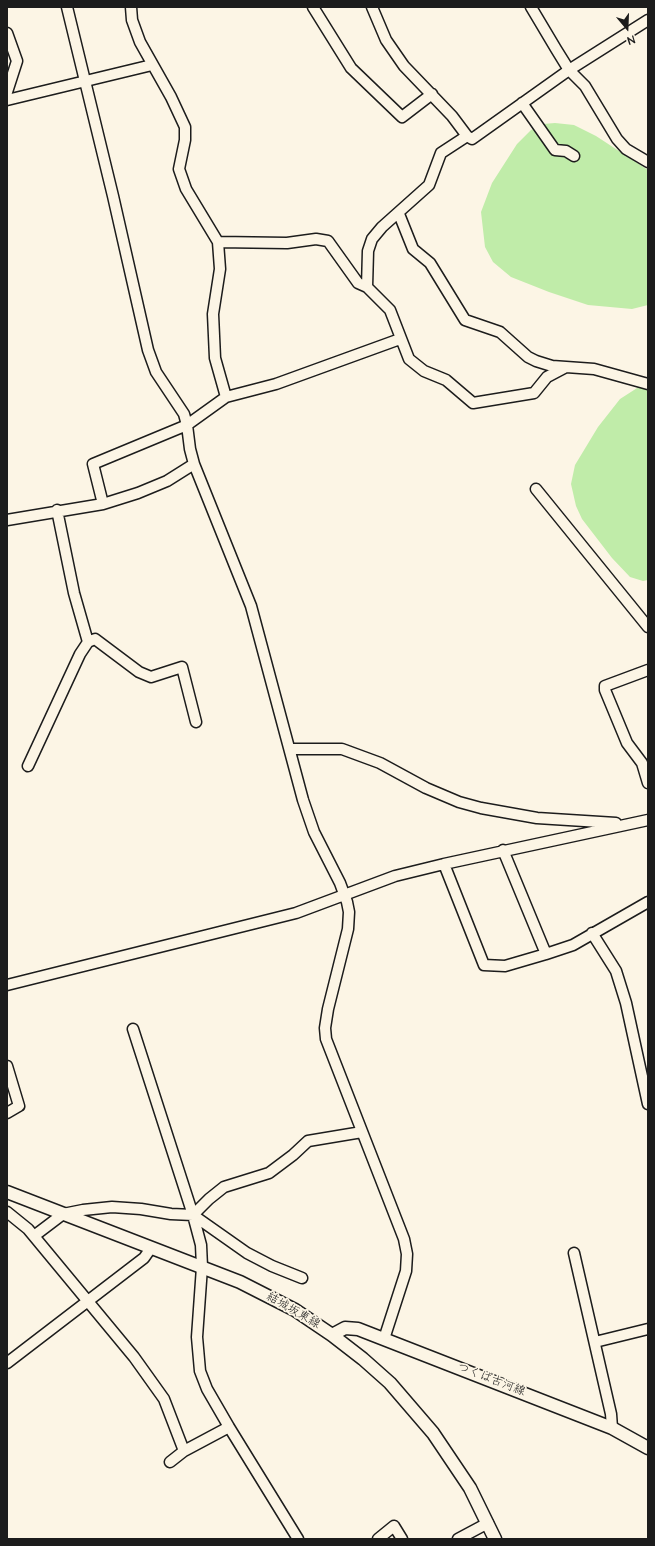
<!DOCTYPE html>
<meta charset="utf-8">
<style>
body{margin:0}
#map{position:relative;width:655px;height:1546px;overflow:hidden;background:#fcf5e5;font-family:"Architects Daughter",sans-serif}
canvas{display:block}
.frame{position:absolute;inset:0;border:8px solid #1c1c1c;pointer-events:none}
.north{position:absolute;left:607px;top:8px;width:40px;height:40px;-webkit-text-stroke:3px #fcf5e5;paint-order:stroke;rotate:161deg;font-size:11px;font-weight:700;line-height:16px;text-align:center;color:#1c1c1c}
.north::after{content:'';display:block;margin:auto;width:14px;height:18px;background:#1c1c1c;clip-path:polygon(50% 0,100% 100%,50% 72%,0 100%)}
</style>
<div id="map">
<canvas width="655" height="1546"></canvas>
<div class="frame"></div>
<div class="north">N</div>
</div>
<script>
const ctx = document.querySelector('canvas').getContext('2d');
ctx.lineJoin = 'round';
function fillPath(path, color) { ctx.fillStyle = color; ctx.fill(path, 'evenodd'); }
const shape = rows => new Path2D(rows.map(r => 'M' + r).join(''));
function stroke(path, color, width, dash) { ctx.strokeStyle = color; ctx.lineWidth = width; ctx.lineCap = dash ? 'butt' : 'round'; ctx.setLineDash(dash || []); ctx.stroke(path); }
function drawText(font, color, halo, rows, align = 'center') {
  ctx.font = font + ' "Architects Daughter","Klee One",sans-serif'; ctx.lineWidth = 3.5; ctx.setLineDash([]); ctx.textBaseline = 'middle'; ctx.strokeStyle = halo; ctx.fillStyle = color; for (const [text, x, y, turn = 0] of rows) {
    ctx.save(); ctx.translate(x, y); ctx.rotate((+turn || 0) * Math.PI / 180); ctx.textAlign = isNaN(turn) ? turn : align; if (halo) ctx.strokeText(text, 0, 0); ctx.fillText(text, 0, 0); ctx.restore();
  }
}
const green = shape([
 [555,123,574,125,596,136,648,170,648,305,632,309,588,305,549,292,511,277,493,262,485,247,481,212,492,183,517,144,531,130,543,124],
 [648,381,648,580,643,581,630,577,612,558,582,519,576,506,571,484,575,465,598,427,620,399]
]);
const minor = shape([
 [67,7,113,196,148,350,156,372,184,414,187,425,190,449,194,464,251,606,303,800,314,832,340,883,347,902,349,912,348,929,328,1009,325,1028,326,1039,404,1239,407,1254,406,1271,384,1339],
 [131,7,132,20,140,42,171,97,185,127,185,140,179,169,186,189,218,242,220,269,213,314,215,358,226,397],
 [313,7,351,68,402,117,432,94],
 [372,7,386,40,404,66,452,116,467,136,472,139,569,70,648,20],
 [531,7,556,49,569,70,585,86,617,139,626,149,648,162],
 [7,33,17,61,7,92],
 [7,100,152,65],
 [522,103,555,150,566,151,574,156],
 [399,214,413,249,430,263,465,320,500,332,528,357,536,361,552,366,594,369,648,384],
 [218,242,287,243,316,239,328,241,358,283,367,287,390,310,409,359,424,371,446,380,473,403,534,393,547,377,564,368],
 [367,287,368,251,372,239,382,227,429,185,441,153,467,136],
 [536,489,648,627],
 [103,504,93,464,187,425,226,397,276,384,400,339],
 [57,510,74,593,88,642],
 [7,520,103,504,138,493,167,481,194,464],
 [648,670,605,686,605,690,627,743,642,763,648,783],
 [290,749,342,749,380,763,426,788,459,802,481,808,537,818,616,823],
 [28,766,80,654,88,642,95,639,139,672,151,677,182,667,196,722],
 [503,850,546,954,573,945,648,902],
 [444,864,484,965,505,966,546,954],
 [592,933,616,971,626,1003,648,1104],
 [7,985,296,913,395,876,444,864,648,820],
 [133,1029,193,1215,201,1245,202,1267,197,1337,200,1371,207,1389,229,1427,298,1539],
 [7,1066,19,1106,7,1113],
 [7,1212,28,1229,134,1357,164,1399,184,1451],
 [193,1215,209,1199,224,1187,269,1173,293,1155,308,1141,362,1132],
 [34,1236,63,1214,83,1210,112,1207,141,1209,171,1214,193,1215,247,1253,272,1266,302,1278],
 [574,1253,611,1414,612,1428],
 [595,1342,648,1329],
 [7,1363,144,1258,151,1248],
 [170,1462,184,1451,229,1427],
 [378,1539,394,1526,402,1539],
 [458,1539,488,1523]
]);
const major = shape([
 [7,1192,240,1282,295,1310,332,1335,363,1359,390,1383,433,1433,470,1488,495,1539],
 [332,1335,345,1328,358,1329,612,1428,648,1448]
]);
const streetNames = [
 ["結城坂東線",293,1311,30],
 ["つくば古河線",491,1380,21]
];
fillPath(green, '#c0eca9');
stroke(minor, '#1c1c1c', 13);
stroke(major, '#1c1c1c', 15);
stroke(minor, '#fcf5e5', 10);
stroke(major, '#fcf5e5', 12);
drawText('12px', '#1c1c1c', '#fcf5e5', streetNames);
</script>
